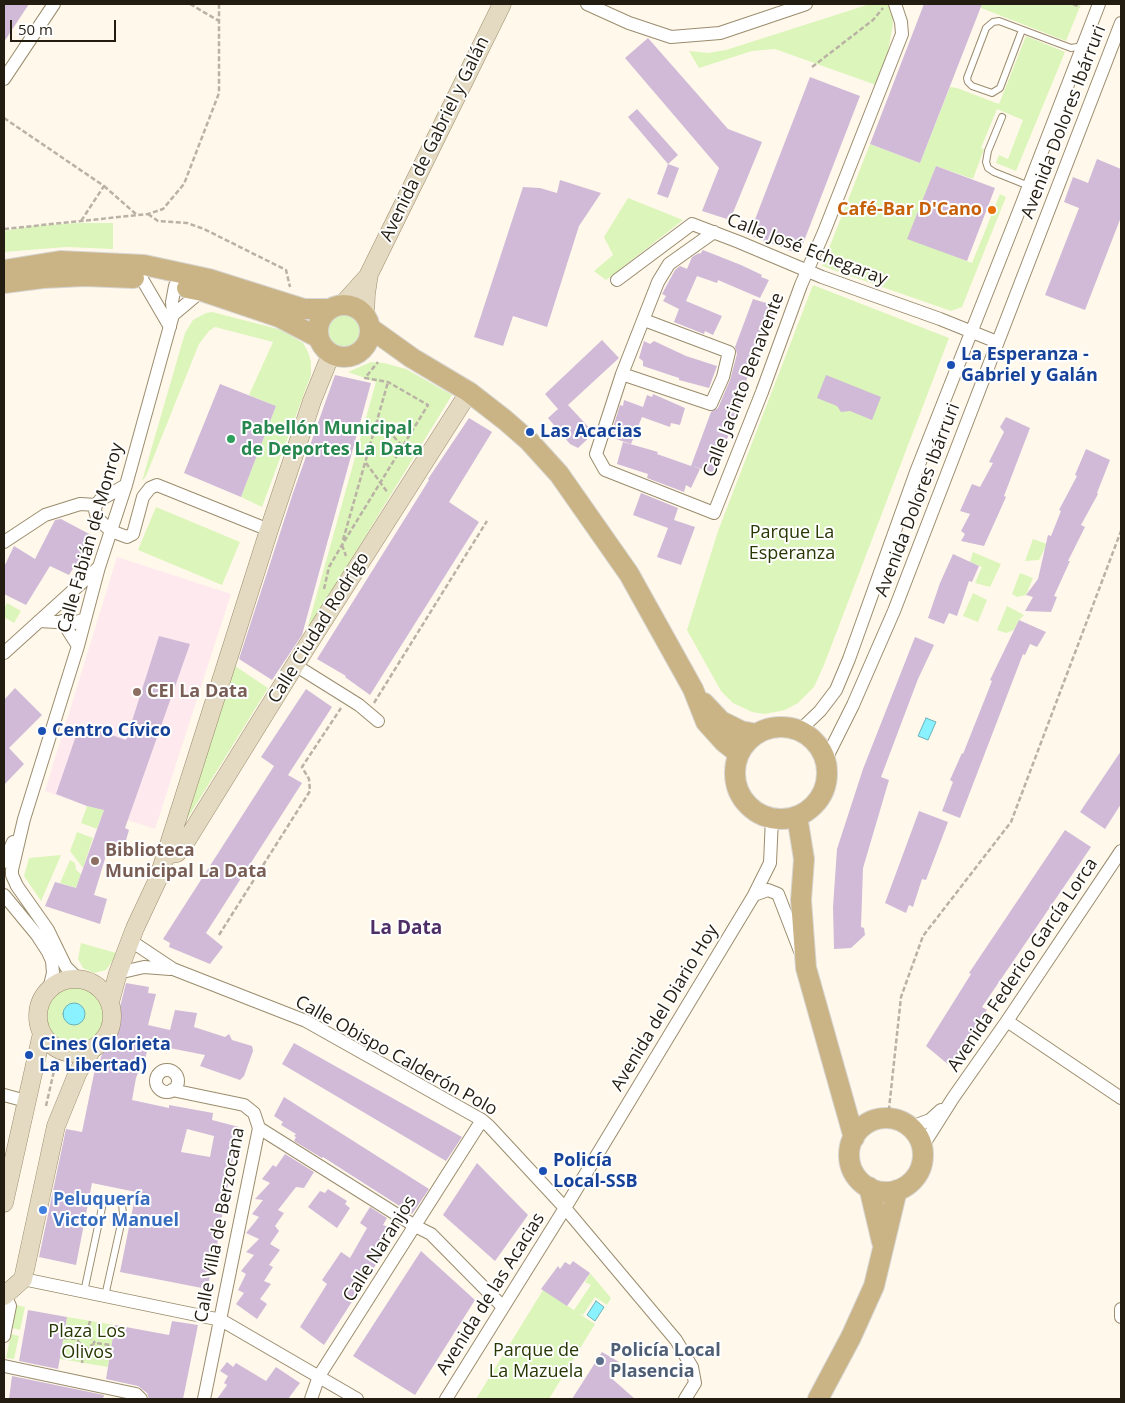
<!DOCTYPE html>
<meta charset="utf-8">
<style>
body{margin:0}
#map{position:relative;width:1125px;height:1403px;overflow:hidden;background:#fff8eb;font-family:"Open Sans",sans-serif}
canvas{display:block}
.frame{position:absolute;inset:0;border:5px solid #231d11;pointer-events:none}
.scale{position:absolute;left:10px;top:20px;width:106px;height:22px;box-sizing:border-box;border:2px solid #231d11;border-top:0;padding-left:6px;font-size:15px;line-height:18px;white-space:nowrap;color:#231d11;-webkit-text-stroke:4px #fff;paint-order:stroke}
</style>
<div id="map">
<canvas width="1125" height="1403"></canvas>
<div class="frame"></div>
<div class="scale">50 m</div>
</div>
<script>
const ctx = document.querySelector('canvas').getContext('2d');
ctx.lineJoin = 'round';
function fillPath(path, color) { ctx.fillStyle = color; ctx.fill(path, 'evenodd'); }
const shape = rows => new Path2D(rows.map(r => 'M' + r).join(''));
function stroke(path, color, width, dash) { ctx.strokeStyle = color; ctx.lineWidth = width; ctx.lineCap = dash ? 'butt' : 'round'; ctx.setLineDash(dash || []); ctx.stroke(path); }
function drawText(font, color, halo, rows, align = 'center') {
  ctx.font = font + ' "Open Sans",sans-serif'; ctx.lineWidth = 4; ctx.setLineDash([]); ctx.textBaseline = 'middle'; ctx.strokeStyle = halo; ctx.fillStyle = color; for (const [text, x, y, turn = 0] of rows) {
    ctx.save(); ctx.translate(x, y); ctx.rotate((+turn || 0) * Math.PI / 180); ctx.textAlign = isNaN(turn) ? turn : align; if (halo) ctx.strokeText(text, 0, 0); ctx.fillText(text, 0, 0); ctx.restore();
  }
}
const education = shape([
 [117,557,231,594,155,829,128,820,122,816,87,806,45,791]
]);
const green = shape([
 [870,4,887,4,892,13,893,24,888,52,876,85,775,49,752,51,699,68,689,51,708,53,726,50],
 [981,4,1081,4,1066,41,981,8],
 [1026,36,1065,52,1016,171,996,163,999,155,1008,159,1023,120,997,109,981,148,984,149,973,179,936,166,908,238,972,263,1000,194,1006,197,962,307,951,311,822,266,870,144,920,163,950,87,957,88,999,104],
 [628,198,683,220,606,280,594,271,613,255,604,237],
 [78,223,113,223,113,249,66,247,4,252,4,231,33,226],
 [813,285,949,338,824,665,814,687,798,703,785,710,765,714,752,712,733,703,721,691,687,630,718,531],
 '323 331a21 21 0 1 1 42 0a21 21 0 1 1-42 0Z',
 [212,312,282,330,303,343,308,352,311,362,311,375,262,507,241,497,276,406,249,395,273,342,215,327,209,331,199,344,146,476,142,481,185,333,193,320,206,313],
 [371,362,384,363,406,369,452,395,306,633,376,382,348,372],
 [156,507,240,542,222,585,138,550],
 [1033,539,1047,544,1039,560,1025,561],
 [973,552,1001,564,990,587,975,583,982,567,970,562],
 [1020,573,1033,578,1026,595,1017,597,1012,594],
 [973,593,987,600,978,622,963,616],
 [7,603,21,611,14,623,4,617,4,609],
 [1007,606,1024,615,1019,620,1014,630,1006,633,997,630],
 [232,664,268,688,181,829],
 [87,806,104,810,97,829,81,823],
 [77,832,93,838,83,868,70,851],
 [61,855,52,876,41,901,24,876,29,858],
 [70,860,75,863,76,870,81,874,76,888,60,883],
 [81,943,116,953,114,959,106,970,94,973,83,968,78,959],
 '45 1015a30 30 0 1 1 60 0a30 30 0 1 1-60 0Z',
 [590,1273,611,1298,607,1305,595,1297,583,1315,578,1313,595,1324,549,1399,476,1399,543,1290,574,1310,591,1285,585,1282],
 [16,1305,25,1307,20,1330,12,1328],
 [67,1317,115,1325,108,1367,60,1359],
 [11,1334,19,1336,14,1359,6,1358]
]);
const water = shape([
 [926,718,936,722,928,740,918,736,926,718],
 '63 1014a11 11 0 1 1 22 0a11 11 0 1 1-22 0Z',
 [596,1301,604,1307,595,1321,587,1315,596,1301]
]);
const building = shape([
 [4,4,29,4,4,42],
 [924,4,982,4,920,163,870,144],
 [648,38,728,129,762,142,730,220,702,211,719,168,625,58],
 [810,77,860,96,799,254,749,235],
 [637,109,678,155,668,164,628,117],
 [1097,159,1121,169,1121,217,1085,310,1045,295,1079,208,1064,202,1073,177,1088,183],
 [668,164,679,168,668,198,657,194],
 [936,166,995,188,967,261,907,239],
 [560,180,601,193,579,226,547,327,513,316,503,346,474,337,523,187,540,188,557,193],
 [703,250,741,265,762,275,761,277,769,280,760,298,718,280,717,283,697,276,686,301,722,316,713,335,705,331,704,334,674,322,679,309,663,301,666,296,662,294,675,270,680,266,687,269,692,257,699,253,700,254],
 [753,299,776,306,766,337,763,336,740,397,742,397,731,429,713,473,693,466,700,469,691,488,686,485,684,492,647,478,648,474,617,464,623,442,658,452,657,454,691,466,711,412,718,408,730,380,737,354,735,347],
 [602,340,619,358,568,405,594,433,578,448,570,444,548,418,558,409,545,394],
 [644,341,650,344,654,341,686,356,717,366,709,388,679,380,679,378,643,366,643,361,639,358],
 [335,375,371,383,302,635,272,680,239,659,293,493],
 [826,375,881,397,872,420,850,411,841,412,837,406,817,398],
 [220,384,276,406,241,497,184,473],
 [653,394,685,408,680,425,671,423,670,427,642,417,631,444,610,437,620,405,623,406,624,400,643,407,647,395,652,397],
 [1006,417,1030,428,1004,496,1006,497,984,546,961,541,965,534,961,531,970,514,960,511,972,484,980,487,993,463,989,462,1004,432,1000,427],
 [469,418,492,432,449,502,479,522,370,695,345,677,346,676,317,659,429,480,428,479],
 [1086,449,1110,460,1097,493,1098,494,1081,525,1085,527,1068,561,1070,561,1054,596,1057,597,1051,612,1025,611,1033,597,1026,595,1038,579,1048,535,1051,536,1061,511,1059,510,1077,476,1075,475],
 [641,493,678,508,674,520,695,527,681,565,657,557,668,528,633,515],
 [61,519,93,536,69,575,50,566,26,605,4,594,4,567,14,546,35,559,55,520],
 [953,554,979,566,972,582,969,581,957,616,949,613,944,624,928,618,940,583],
 [1019,620,1046,632,1037,647,1030,644,1025,655,1023,654,960,818,942,811,953,782,950,780,962,753,963,754,992,681,990,680],
 [159,636,190,644,125,828,129,830,122,854,108,849,94,895,107,899,100,924,45,906,55,882,76,888,104,810,87,806,56,794,80,724,126,740],
 [915,637,934,645,918,679,881,777,889,780,863,868,861,927,864,928,865,935,851,948,834,949,833,907,837,849,863,769],
 [15,688,42,715,9,748,24,764,4,785,4,700],
 [306,689,332,707,288,775,302,783,206,933,223,947,210,964,169,947,170,943,163,939,274,766,261,757],
 [1121,751,1121,804,1105,829,1080,812],
 [919,811,948,822,926,880,922,879,913,907,909,905,906,913,885,903],
 [1065,830,1091,847,982,1007,987,1010,950,1066,926,1046,971,974,969,973],
 [126,983,149,987,148,993,156,994,148,1025,170,1030,175,1010,197,1013,194,1027,225,1037,229,1034,232,1040,252,1046,253,1051,244,1076,240,1080,200,1066,205,1055,149,1044,144,1063,142,1062,136,1078,132,1100,169,1108,169,1105,213,1113,212,1120,239,1127,218,1237,219,1236,207,1289,120,1272,136,1192,92,1183,76,1265,39,1257,66,1129,82,1132,95,1069,98,1070,101,1057,117,1019],
 [187,1129,214,1136,210,1157,181,1152],
 [294,1043,462,1137,446,1161,282,1064],
 [284,1097,429,1189,412,1214,323,1157,322,1158,294,1141,296,1137,294,1136,296,1134,281,1125,283,1122,274,1116],
 [285,1154,314,1172,304,1188,296,1187,278,1210,284,1213,275,1226,279,1231,270,1244,280,1250,269,1265,273,1267,264,1281,271,1284,260,1299,267,1304,257,1319,236,1304,244,1293,238,1290,246,1274,241,1271,254,1255,246,1252,259,1239,246,1233,259,1217,252,1214,263,1200,255,1199,270,1183,262,1179,273,1165,276,1167],
 [477,1163,528,1215,495,1261,443,1215],
 [328,1189,347,1201,345,1204,350,1208,337,1228,308,1207,320,1191,325,1193],
 [370,1207,387,1218,383,1225,389,1227,383,1235,386,1236,382,1243,388,1246,324,1345,300,1327,327,1284,322,1280,341,1252,350,1258,367,1228,360,1223],
 [421,1251,475,1300,415,1395,353,1356],
 [573,1261,590,1273,567,1306,541,1289,558,1266,560,1269,565,1262,570,1265],
 [28,1310,67,1317,58,1369,19,1361],
 [172,1321,198,1325,183,1399,149,1399,147,1393,138,1386,106,1379,115,1325,169,1335],
 [602,1352,619,1362,610,1377,635,1399,572,1399],
 [227,1362,233,1367,236,1363,266,1381,276,1367,300,1383,288,1399,217,1399,227,1385,224,1383,228,1376,220,1371],
 [12,1376,104,1395,103,1399,9,1399]
]);
const path = shape([
 [190,4,219,21],
 [1073,4,1080,7],
 [812,67,873,20,883,8],
 [4,118,104,186,81,221],
 [104,186,137,215],
 [148,214,158,221,187,223,204,229,286,270,290,287],
 [4,229,148,214,163,209,184,184,219,93,219,4],
 [378,420,411,455],
 [366,463,388,493],
 [343,540,388,382],
 [342,545,346,556],
 [324,589,329,567,342,545,428,405,388,382,365,378,378,362],
 [374,703,487,521],
 [219,935,310,791,309,779,302,767,341,708],
 [46,1106,59,1049],
 [888,1118,901,997,923,936,1011,822,1121,531],
 [90,1321,87,1332,95,1343],
 [63,1338,77,1339,84,1350,82,1363],
 [77,1339,87,1332],
 [84,1350,95,1343,111,1345]
]);
const lane = shape([
 [1022,30,1000,88,992,93,972,86,968,82,967,78,986,28,993,22,999,21,1071,48,1083,46],
 [1002,117,988,151,986,162,988,168,994,172,1029,186],
 [84,1292,103,1203,108,1200,116,1200,122,1203,123,1215,105,1296]
]);
const street = shape([
 [587,4,629,23,671,37,720,33,806,4],
 [4,79,54,4],
 [714,232,669,264,658,282,622,374,596,454,605,470,714,513,762,392,801,285,824,232,902,34,901,22,895,4],
 [142,279,170,327],
 [617,280,692,224,739,242,822,277,940,319,997,342],
 [173,315,172,302,175,286,189,275],
 [622,374,711,404,723,377,729,352,644,320],
 [126,485,100,500,96,505,95,510,97,518,111,531,127,537,133,534,143,497,150,488,157,485,269,530],
 [4,542,45,515,80,504,96,505],
 [39,621,74,623,85,619],
 [62,621,78,646],
 [4,653,99,567],
 [295,665,359,705,378,721],
 [799,731,820,711,836,690,849,659,916,472,1021,206,1099,4],
 [825,761,853,705,894,611,1121,23],
 [4,862,13,842],
 [4,895,37,935,48,952,52,961,53,973,49,989],
 [754,895,768,890,778,894,800,951],
 [131,941,173,969,306,1021,482,1120,489,1126,565,1208,676,1340,692,1367,695,1383,685,1399],
 [118,973,144,967,170,969],
 [78,979,66,967,48,930,17,886,12,875,12,870,24,819,78,646,99,567,126,485,173,315,204,289],
 [1007,1021,1121,1098],
 '156 1081a11 11 0 1 1 22 0a11 11 0 1 1-22 0Z',
 [172,1090,244,1105,254,1113,259,1128,204,1399],
 [4,1095,26,1101],
 [911,1127,930,1120,941,1110],
 [259,1128,415,1226,431,1234,503,1307],
 [922,1147,953,1098,1007,1021,1121,851],
 [16,1282,23,1279,221,1320,357,1399],
 [4,1300,8,1302,10,1306,4,1336],
 [1121,1309,1121,1317],
 [4,1366,136,1394,141,1399],
 [311,1399,319,1376,482,1120],
 [446,1399,565,1208,754,895,770,863,772,818]
]);
const secondary = shape([
 [342,305,369,275],
 [365,316,366,294,369,274,502,4],
 [164,855,177,853,185,843,295,665,469,392],
 '38 1016a37 37 0 1 1 74 0a37 37 0 1 1-74 0Z',
 [110,1002,118,973,135,928,158,879,269,530,312,401,331,354],
 [4,1203,42,1033],
 [4,1296,23,1279,56,1126,78,1072,93,1048]
]);
const primary = shape([
 [4,270,60,261,144,265,209,279,304,309,330,309],
 [4,283,43,278,84,276,134,278],
 [187,288,202,291,279,317,319,338],
 '318 331a26 26 0 1 1 52 0a26 26 0 1 1-52 0Z',
 [370,328,412,358,469,392,505,420,529,441,559,474,629,574,693,689,706,722,724,742,739,754],
 [704,703,721,721,741,731,757,734],
 '735 773a46 46 0 1 1 92 0a46 46 0 1 1-92 0Z',
 [797,816,804,859,801,900,806,968,854,1138],
 '849 1155a37 37 0 1 1 74 0a37 37 0 1 1-74 0Z',
 [869,1187,882,1242],
 [818,1399,851,1337,874,1286,897,1190]
]);
const markers = [
 [992,210,5,"#e8710a"],
 [951,365,5,"#1a4fb4"],
 [530,432,5,"#1a4fb4"],
 [231,439,5,"#2e9e5b"],
 [137,692,5,"#8d6e63"],
 [42,731,5,"#1a4fb4"],
 [95,861,5,"#8d6e63"],
 [29,1055,5,"#1a4fb4"],
 [543,1171,5,"#1a4fb4"],
 [43,1210,5,"#3f7fe0"],
 [600,1361,5,"#5c6f8a"]
];
const streetNames = [
 ["Avenida Dolores Ibárruri",1064,122,-69],
 ["Avenida de Gabriel y Galán",435,139,-64],
 ["Calle José Echegaray",807,250,21],
 ["Calle Jacinto Benavente",744,385,-69],
 ["Avenida Dolores Ibárruri",918,500,-69],
 ["Calle Fabián de Monroy",91,538,-74],
 ["Calle Ciudad Rodrigo",319,628,-58],
 ["Avenida Federico García Lorca",1023,965,-56],
 ["Avenida del Diario Hoy",665,1008,-59],
 ["Calle Obispo Calderón Polo",396,1056,29],
 ["Calle Villa de Berzocana",220,1225,-79],
 ["Calle Naranjos",380,1249,-58],
 ["Avenida de las Acacias",491,1294,-58]
];
const foodNames = [
 ["Café-Bar D'Cano",982,210]
];
const transitNames = [
 ["La Esperanza -",961,355],
 ["Gabriel y Galán",961,376],
 ["Las Acacias",540,432],
 ["Centro Cívico",52,731],
 ["Cines (Glorieta",39,1045],
 ["La Libertad)",39,1066],
 ["Policía",553,1161],
 ["Local-SSB",553,1182]
];
const leisureNames = [
 ["Pabellón Municipal",241,429],
 ["de Deportes La Data",241,450]
];
const parkNames = [
 ["Parque La",792,533],
 ["Esperanza",792,554],
 ["Plaza Los",87,1332],
 ["Olivos",87,1353],
 ["Parque de",536,1351],
 ["La Mazuela",536,1372]
];
const educationNames = [
 ["CEI La Data",147,692],
 ["Biblioteca",105,851],
 ["Municipal La Data",105,872]
];
const shopNames = [
 ["Peluquería",53,1200],
 ["Victor Manuel",53,1221]
];
const serviceNames = [
 ["Policía Local",610,1351],
 ["Plasencia",610,1372]
];
const neighbourhoodNames = [
 ["La Data",406,929]
];
fillPath(education, '#fde9ee');
fillPath(green, '#dcf5ba');
fillPath(water, '#8af2ff');
stroke(water, '#6bb2b8', 1);
fillPath(building, '#d0bad8');
stroke(lane, '#9b8c6d', 8);
stroke(street, '#9b8c6d', 14);
stroke(secondary, '#9b8c6d', 19);
stroke(primary, '#d7d6d4', 22);
stroke(path, '#b9b2a5', 2.5, [5, 2.5]);
stroke(lane, '#fff', 6);
stroke(street, '#fff', 12);
stroke(secondary, '#e4dac2', 18);
stroke(primary, '#cab485', 20);
for (const [x, y, r, color] of markers) { const dot = new Path2D(); dot.arc(x, y, r, 0, 2 * Math.PI); ctx.fillStyle = color; ctx.fill(dot); stroke(dot, '#fff', 2); }
drawText('18px', '#231d11', '#fff', streetNames);
drawText('bold 18px', '#c56008', '#fff', foodNames, 'right');
drawText('bold 18px', '#164399', '#fff', transitNames, 'left');
drawText('bold 18px', '#27864d', '#fff', leisureNames, 'left');
drawText('18px', '#273803', '#fff', parkNames);
drawText('bold 18px', '#785e54', '#fff', educationNames, 'left');
drawText('bold 18px', '#366cbe', '#fff', shopNames, 'left');
drawText('bold 18px', '#4e5e75', '#fff', serviceNames, 'left');
drawText('bold 19px', '#4e2e67', '#fff', neighbourhoodNames);
</script>
